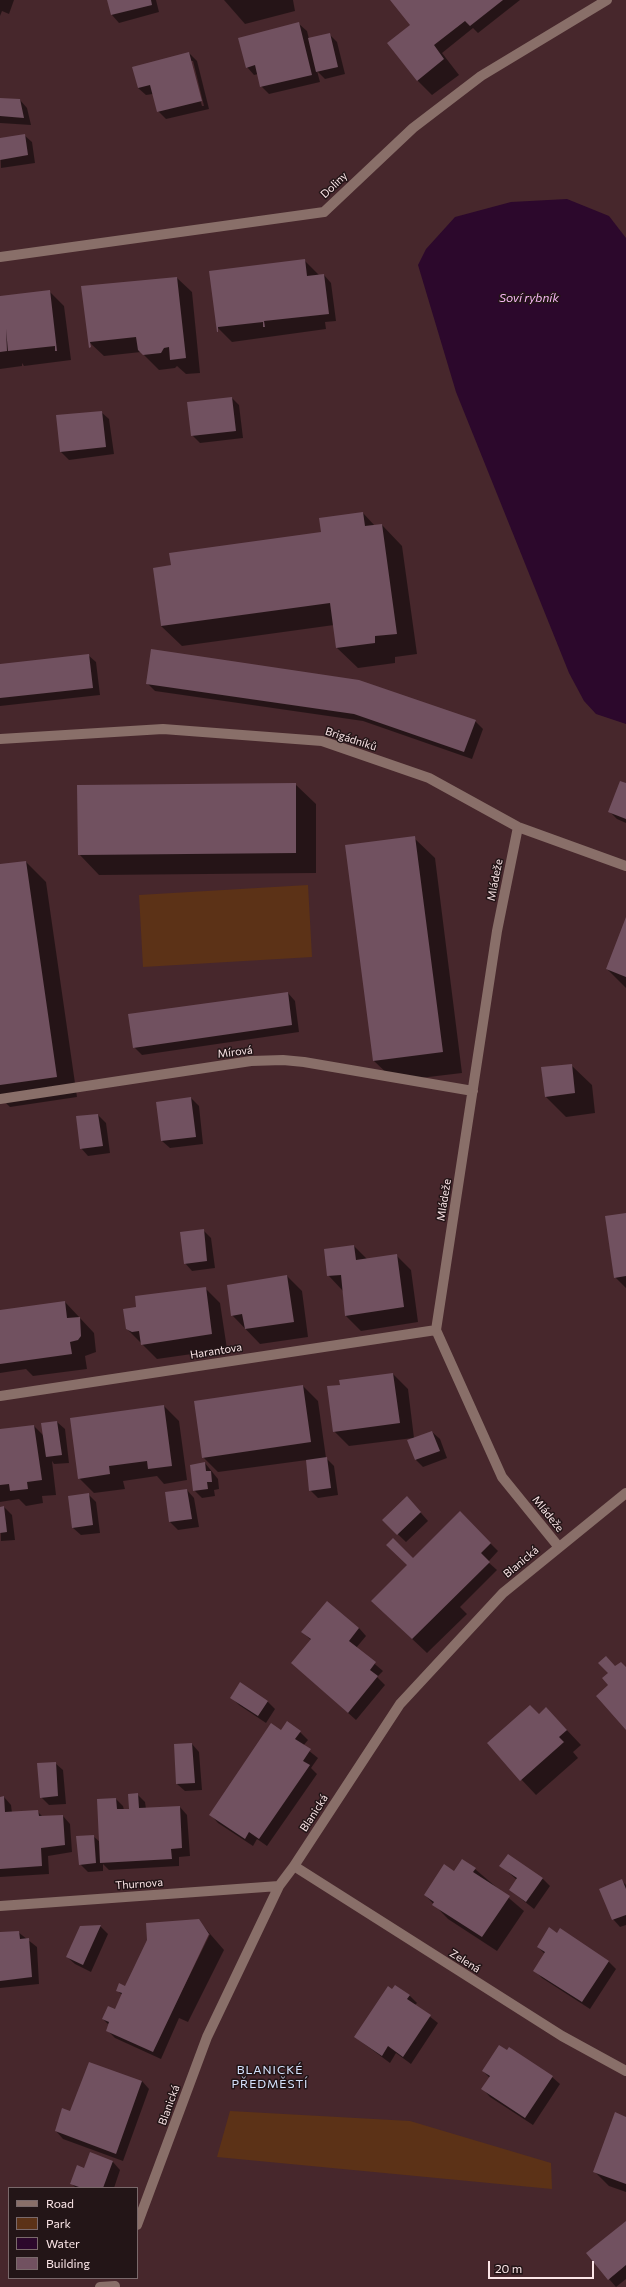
<!DOCTYPE html>
<meta charset="utf-8">
<style>
body{margin:0}
#map{position:relative;width:626px;height:2287px;overflow:hidden;background:#47272c;font-family:Commissioner,sans-serif}
canvas{display:block}
.legend{position:absolute;left:8px;top:2187px;width:130px;height:92px;box-sizing:border-box;background:#231517;border:1px solid #7a696b;margin:0;padding:5px 7px;list-style:none;font-size:12px;color:#fce6e8}
.legend li{display:flex;align-items:center;gap:8px;height:20px}
.legend b{width:20px;border:1px solid #7a696b}
.scale{position:absolute;left:488px;top:2261px;width:106px;height:18px;box-sizing:border-box;border:2px solid #fce6e8;border-top:0;padding-left:5px;font-size:12px;line-height:14px;white-space:nowrap;color:#fce6e8;-webkit-text-stroke:3px #231517;paint-order:stroke}
</style>
<div id="map">
<canvas width="626" height="2287"></canvas>
<ul class="legend">
<li><b style="height:5px;background:#896f69"></b>Road</li>
<li><b style="height:11px;background:#5c3217"></b>Park</li>
<li><b style="height:11px;background:#2c082c"></b>Water</li>
<li><b style="height:11px;background:#715160"></b>Building</li>
</ul>
<div class="scale">20 m</div>
</div>
<script>
const ctx = document.querySelector('canvas').getContext('2d');
ctx.lineJoin = 'round';
function fillPath(path, color) { ctx.fillStyle = color; ctx.fill(path, 'evenodd'); }
const shape = rows => new Path2D(rows.map(r => 'M' + r).join(''));
function stroke(path, color, width, dash) { ctx.strokeStyle = color; ctx.lineWidth = width; ctx.lineCap = dash ? 'butt' : 'round'; ctx.setLineDash(dash || []); ctx.stroke(path); }
function drawText(font, color, halo, rows, align = 'center') {
  ctx.font = font + ' Commissioner,sans-serif'; ctx.lineWidth = 3; ctx.setLineDash([]); ctx.textBaseline = 'middle'; ctx.strokeStyle = halo; ctx.fillStyle = color; for (const [text, x, y, turn = 0] of rows) {
    ctx.save(); ctx.translate(x, y); ctx.rotate((+turn || 0) * Math.PI / 180); ctx.textAlign = isNaN(turn) ? turn : align; if (halo) ctx.strokeText(text, 0, 0); ctx.fillText(text, 0, 0); ctx.restore();
  }
}
const green = shape([
 [308,885,312,957,143,967,139,895],
 [230,2111,410,2121,551,2163,552,2189,217,2157]
]);
const water = shape([
 [567,199,609,216,626,238,626,724,596,714,584,701,569,673,456,392,418,265,426,249,455,217,511,202]
]);
const shadow = shape([
 [0,0,14,0,9,14,2,11,0,16],
 [108,0,156,0,159,12,119,23,112,15],
 [224,0,293,0,295,11,245,24],
 [391,0,520,0,478,33,473,28,442,53,459,75,432,95,418,81,388,43,411,25],
 [299,24,307,31,309,39,329,34,337,42,345,74,325,79,317,71,320,82,269,94,261,86,258,74,254,75,247,67],
 [189,53,197,61,209,109,166,119,158,111,153,94,146,95,138,88],
 [190,61,193,61,204,106,202,106],
 [0,99,20,100,27,108,31,125,0,123],
 [24,135,32,142,35,163,1,168,0,139],
 [305,261,320,276,324,275,331,283,336,321,325,322,326,329,232,342,217,327],
 [177,278,192,292,200,373,186,374,177,366,175,368,159,370,141,352,104,356,89,342],
 [49,291,64,306,71,360,24,366,22,363,22,366,0,369,0,297],
 [232,398,239,405,243,438,200,443,192,435],
 [101,412,109,419,114,454,69,460,61,452,57,416],
 [363,513,375,526,382,525,402,546,417,654,395,657,395,663,358,668,337,648,334,625,182,646,161,626,154,569,322,533],
 [88,655,96,662,100,695,0,706,0,665],
 [147,683,475,721,483,729,472,759,363,721,155,691],
 [295,784,316,804,316,873,99,875,79,854],
 [626,784,626,823,617,819,610,812],
 [414,838,435,858,462,1073,395,1081,374,1061],
 [26,862,46,882,77,1097,10,1107,0,1097,0,865],
 [626,920,626,988,607,969],
 [288,993,295,1001,299,1032,142,1055,134,1047],
 [571,1065,592,1085,595,1113,566,1117,546,1097],
 [191,1098,199,1106,203,1144,170,1148,162,1141],
 [98,1115,106,1123,110,1153,88,1156,81,1148],
 [626,1214,626,1288,615,1277],
 [203,1230,211,1238,215,1268,192,1271,185,1263],
 [354,1246,367,1259,396,1255,411,1270,418,1322,361,1331,346,1316,343,1291,328,1275],
 [287,1276,302,1291,308,1337,260,1344,232,1315],
 [205,1288,220,1303,227,1349,157,1359,127,1329,137,1308],
 [65,1302,94,1333,96,1352,85,1356,87,1369,33,1376,26,1369,0,1373,0,1311],
 [393,1374,408,1389,414,1438,432,1432,440,1439,447,1458,423,1467,415,1459,413,1438,349,1446,334,1431,341,1386],
 [303,1386,318,1401,326,1458,334,1466,338,1495,318,1498,310,1490,307,1460,218,1472,203,1457],
 [164,1406,179,1421,187,1480,164,1484,157,1476,123,1481,125,1489,94,1493,79,1478],
 [57,1422,65,1429,69,1463,54,1464,52,1461,56,1495,42,1496,43,1503,26,1506,19,1499,0,1502,0,1430,34,1426,44,1436],
 [205,1463,218,1479,219,1489,214,1490,215,1496,202,1498,194,1490],
 [187,1490,194,1498,199,1527,178,1530,170,1522,166,1493],
 [88,1494,96,1502,100,1533,81,1535,73,1528],
 [414,1505,428,1521,406,1542,383,1520],
 [4,1507,12,1515,15,1540,1,1541,0,1508],
 [460,1513,498,1551,488,1562,497,1570,460,1607,467,1614,427,1653,372,1601],
 [359,1628,366,1636,356,1648,383,1671,377,1677,385,1685,356,1720,292,1663,311,1640,302,1632],
 [231,1697,267,1701,275,1709,266,1723,239,1705],
 [546,1708,581,1745,573,1752,578,1758,536,1795,488,1744,539,1715],
 [281,1731,300,1732,308,1740,303,1746,318,1758,311,1768,317,1774,267,1846,257,1839,253,1846,218,1823,211,1815],
 [192,1744,199,1752,202,1790,185,1791,177,1784],
 [55,1763,63,1770,66,1804,49,1805,41,1797],
 [137,1794,145,1802,146,1809,180,1807,187,1815,190,1856,179,1857,179,1866,109,1870,103,1864,103,1871,88,1872,80,1864,93,1836,100,1842,116,1799,123,1806,124,1810,130,1810],
 [4,1797,11,1805,12,1813,37,1811,43,1817,63,1816,70,1824,72,1852,48,1856,49,1874,0,1877,0,1798],
 [501,1866,542,1878,550,1886,534,1909,510,1890,517,1880],
 [475,1869,524,1911,497,1951,448,1919,425,1895,455,1873],
 [622,1881,626,1885,626,1925,620,1927,613,1919],
 [198,1920,224,1950,188,2022,179,2018,161,2059,115,2038,107,2030,109,2025,103,2019,116,2010,122,1995,117,1990,125,1988,148,1940],
 [208,1934,210,1934,171,2013],
 [100,1926,108,1934,91,1972,75,1964,67,1957],
 [18,1932,37,1947,39,1984,0,1988,0,1933],
 [538,1947,608,1961,616,1969,590,2009,542,1978,534,1970,545,1954],
 [393,1990,409,1995,417,2003,415,2005,438,2023,411,2064,396,2053,390,2063,355,2037],
 [483,2071,552,2077,560,2084,533,2125,490,2097,483,2089,490,2078],
 [142,2081,149,2089,123,2161,63,2139,56,2131,71,2112],
 [626,2118,626,2192,609,2186,594,2171],
 [90,2154,113,2162,120,2170,114,2188,76,2188,72,2184,84,2169],
 [626,2222,626,2279,616,2287,609,2279]
]);
const building = shape([
 [107,0,151,0,152,5,111,15],
 [390,0,503,0,470,26,465,21,434,45,444,59,417,81,387,43,410,25],
 [299,22,312,75,260,87,255,65,246,68,238,38],
 [330,33,338,67,316,72,308,38],
 [189,52,202,101,157,112,150,85,138,88,132,67],
 [0,98,20,99,24,118,0,116],
 [25,134,28,155,0,160,0,138],
 [305,259,307,276,324,274,329,314,264,321,265,327,263,327,263,322,218,327,218,332,217,332,209,271],
 [177,277,186,358,170,360,169,347,164,348,161,353,143,355,138,350,136,337,90,342,91,347,89,348,81,286],
 [50,290,57,351,55,351,55,346,8,351,6,329,7,351,0,352,0,296],
 [232,397,236,431,191,436,187,402],
 [102,411,106,447,60,452,56,415],
 [363,512,365,526,382,524,397,634,375,636,375,643,336,648,330,603,161,626,153,568,171,565,169,553,321,532,319,518],
 [151,649,359,680,476,720,464,752,354,714,146,684],
 [89,654,93,688,0,698,0,664],
 [620,781,626,783,626,819,608,812],
 [296,783,296,853,78,855,77,785],
 [415,836,443,1052,373,1061,345,845],
 [26,861,57,1077,0,1085,0,864],
 [626,917,626,977,606,969],
 [288,992,292,1025,133,1048,128,1014],
 [572,1064,575,1093,545,1097,541,1067],
 [191,1097,196,1137,161,1141,156,1102],
 [98,1114,103,1146,80,1149,76,1116],
 [626,1213,626,1276,614,1278,605,1216],
 [204,1229,207,1261,184,1264,180,1232],
 [354,1245,356,1260,397,1254,404,1307,345,1316,341,1275,327,1276,324,1249],
 [287,1275,294,1322,245,1329,242,1314,231,1316,227,1285],
 [206,1287,212,1334,141,1345,139,1331,132,1332,126,1329,123,1309,136,1307,135,1296],
 [65,1301,67,1318,80,1317,81,1336,78,1340,70,1342,72,1354,0,1364,0,1310],
 [393,1373,400,1423,333,1432,327,1386,340,1385,339,1380],
 [303,1385,311,1442,202,1458,194,1401],
 [164,1405,172,1466,148,1469,147,1461,109,1466,110,1474,78,1479,70,1418],
 [57,1421,62,1455,46,1457,41,1423],
 [34,1425,42,1480,27,1482,28,1489,10,1491,9,1484,0,1485,0,1429],
 [432,1431,440,1451,415,1460,407,1440],
 [327,1457,331,1488,309,1491,306,1460],
 [205,1462,206,1471,211,1471,212,1482,207,1482,208,1489,193,1491,190,1465],
 [187,1489,192,1519,169,1522,165,1492],
 [89,1493,93,1525,72,1528,68,1496],
 [407,1496,421,1512,397,1535,382,1520],
 [4,1506,7,1532,0,1533,0,1507],
 [460,1511,491,1543,481,1553,490,1562,412,1639,371,1601,407,1565,386,1545,393,1538,413,1558],
 [327,1601,359,1628,349,1641,376,1662,370,1670,378,1676,348,1713,291,1663,311,1639,301,1632],
 [606,1656,615,1666,621,1662,626,1667,626,1730,596,1696,608,1685,602,1678,608,1673,598,1663],
 [240,1682,268,1701,258,1716,230,1698],
 [530,1705,539,1714,546,1707,567,1730,559,1737,564,1742,520,1781,487,1743],
 [287,1721,301,1731,295,1739,311,1749,303,1761,310,1765,259,1839,249,1832,245,1839,209,1815,271,1723,281,1730],
 [192,1743,195,1783,176,1784,174,1744],
 [56,1762,58,1796,40,1798,37,1763],
 [138,1793,139,1808,180,1806,182,1848,171,1849,172,1859,100,1863,97,1799,116,1798,117,1809,129,1809,128,1794],
 [4,1796,5,1812,38,1810,39,1816,63,1815,65,1845,41,1848,42,1866,0,1869,0,1797],
 [94,1835,96,1863,79,1865,76,1836],
 [508,1854,543,1878,526,1902,509,1890,517,1878,499,1866],
 [462,1859,476,1868,473,1872,510,1896,482,1937,432,1905,434,1902,424,1895,444,1864,454,1871],
 [622,1879,626,1889,626,1915,612,1920,599,1889],
 [199,1919,209,1934,153,2052,106,2031,109,2022,102,2019,108,2006,115,2009,122,1993,116,1991,119,1983,125,1986,147,1940,146,1923],
 [101,1925,83,1965,66,1957,80,1926],
 [549,1927,557,1933,560,1928,609,1961,582,2002,533,1971,545,1952,537,1947],
 [19,1931,20,1939,29,1938,32,1977,0,1981,0,1932],
 [395,1985,410,1995,407,1999,431,2015,403,2057,388,2046,382,2056,354,2037,388,1986,392,1989],
 [499,2045,507,2050,509,2047,553,2076,525,2118,481,2089,490,2076,482,2071],
 [89,2062,142,2081,116,2154,55,2131,62,2108,70,2111],
 [615,2112,626,2117,626,2184,593,2172],
 [90,2152,113,2161,103,2188,82,2188,70,2184,77,2165,84,2168],
 [626,2221,626,2265,608,2280,586,2253]
]);
const minor = shape([
 [0,257,324,212,413,128,481,76,607,0],
 [0,739,163,729,322,741,429,778,518,827,626,866],
 [518,827,497,931,436,1330,502,1477,558,1546],
 [0,1099,251,1061,283,1060,304,1062,473,1091],
 [0,1396,436,1330],
 [294,1866,562,2036,626,2071],
 [0,1906,279,1886],
 [137,2225,207,2037,279,1886,294,1866,400,1704,503,1593,626,1493],
 [100,2287,115,2286]
]);
const streetNames = [
 ["Doliny",334,185,-44],
 ["Brigádníků",351,739,18],
 ["Mládeže",495,880,-79],
 ["Mírová",235,1052,-7],
 ["Mládeže",444,1200,-81],
 ["Harantova",216,1351,-9],
 ["Mládeže",548,1514,51],
 ["Blanická",521,1562,-40],
 ["Blanická",314,1813,-57],
 ["Thurnova",139,1884,-4],
 ["Zelená",465,1961,32],
 ["Blanická",169,2105,-70]
];
const waterNames = [
 ["Soví rybník",529,298]
];
const neighbourhoodNames = [
 ["BLANICKÉ",270,2070],
 ["PŘEDMĚSTÍ",270,2084]
];
fillPath(green, '#5c3217');
fillPath(water, '#2c082c');
fillPath(shadow, '#0007');
fillPath(building, '#715160');
stroke(minor, '#896f69', 10);
drawText('11px', '#fce6e8', '#231517', streetNames);
drawText('italic 12px', '#fbbaf8', '#231517', waterNames);
ctx.letterSpacing = '1px';
drawText('12px', '#d5e2fd', '#231517', neighbourhoodNames);
ctx.letterSpacing = '0px';
</script>
